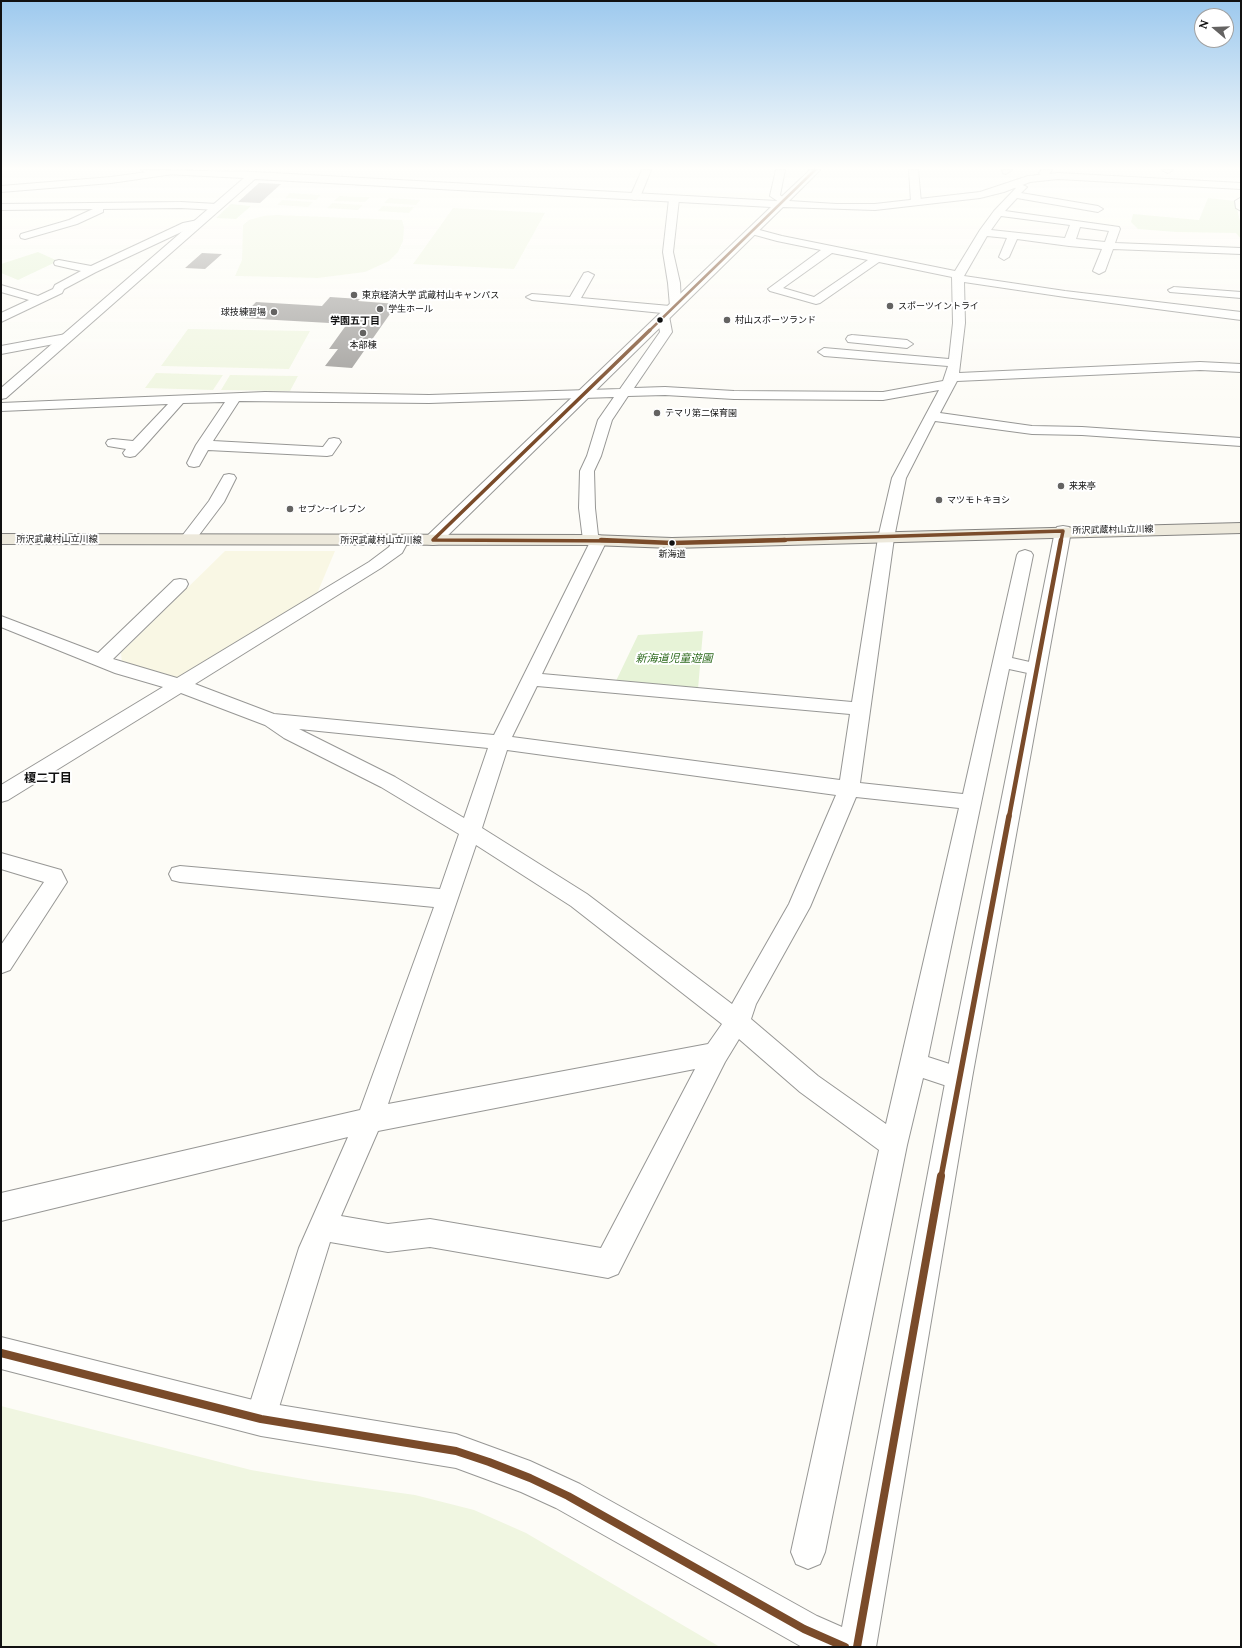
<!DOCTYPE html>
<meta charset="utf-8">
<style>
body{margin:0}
#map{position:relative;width:1242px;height:1648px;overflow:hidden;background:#fdfcf7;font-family:Lora,serif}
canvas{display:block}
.frame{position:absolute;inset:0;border:2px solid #111;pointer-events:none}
.north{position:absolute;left:1194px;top:8px;width:40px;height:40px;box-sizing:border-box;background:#fff;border:1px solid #a0a0a0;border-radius:50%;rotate:289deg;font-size:11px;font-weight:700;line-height:16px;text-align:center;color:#111}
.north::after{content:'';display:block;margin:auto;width:14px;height:18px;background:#646362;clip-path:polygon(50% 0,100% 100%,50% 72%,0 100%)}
</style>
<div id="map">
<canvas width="1242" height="1648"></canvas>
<div class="frame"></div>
<div class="north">N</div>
</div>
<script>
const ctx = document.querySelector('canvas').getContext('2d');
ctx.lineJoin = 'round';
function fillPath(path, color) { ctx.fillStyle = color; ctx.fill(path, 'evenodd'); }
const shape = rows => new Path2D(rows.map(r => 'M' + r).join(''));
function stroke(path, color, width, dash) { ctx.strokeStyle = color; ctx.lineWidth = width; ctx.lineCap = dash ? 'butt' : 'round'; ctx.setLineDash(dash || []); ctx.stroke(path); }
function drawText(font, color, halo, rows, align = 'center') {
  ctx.font = font + ' Lora,"Noto Sans JP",serif'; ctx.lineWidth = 4; ctx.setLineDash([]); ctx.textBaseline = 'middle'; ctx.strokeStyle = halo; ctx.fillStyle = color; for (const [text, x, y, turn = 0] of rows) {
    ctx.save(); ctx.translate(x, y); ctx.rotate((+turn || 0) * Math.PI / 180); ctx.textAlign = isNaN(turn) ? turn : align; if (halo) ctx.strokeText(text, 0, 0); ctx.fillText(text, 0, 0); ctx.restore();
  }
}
const farmland = shape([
 [225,551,335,551,316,596,183,678,171,679,122,662,121,653]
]);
const green = shape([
 [1208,198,1235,201,1241,225,1241,239,1236,233,1176,232,1138,229,1131,222,1133,214,1199,220],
 [231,204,251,206,236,219,216,218],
 [38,252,58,261,18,280,1,273,1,264],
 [703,631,698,689,615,683,638,635]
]);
const pitch = shape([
 [290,193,321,195,316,200,285,198],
 [339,196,370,197,365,202,334,201],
 [389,198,420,200,416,205,384,203],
 [282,200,313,202,308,207,277,205],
 [332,203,363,205,358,210,327,208],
 [382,206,414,207,409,213,378,211],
 [453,208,545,213,514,269,413,264],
 [276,215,402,220,404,227,403,241,398,252,389,261,365,272,318,278,235,276,242,260,243,225,249,220,263,216],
 [188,329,310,331,289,369,161,366],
 [156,373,223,375,213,390,145,388],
 [230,375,298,376,290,391,221,390],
 [1,1406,251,1470,315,1481,415,1495,474,1510,526,1533,720,1647,1,1647]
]);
const building = shape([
 [259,183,281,184,260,203,238,202],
 [202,253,222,254,205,269,185,268],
 [330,297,360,299,358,301,397,304,352,368,325,366,338,349,329,349,347,324,241,318,256,302,322,306]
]);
const minor = shape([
 [162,170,178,171,173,174,111,183,1,192,1,186,111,177,162,170],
 [642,170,651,170,640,197,635,200,632,199,630,197,642,170],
 [776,170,785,170,780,195,787,201,782,204,770,196,776,170],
 [909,170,918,170,921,202,919,204,916,205,911,202,909,170],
 [1002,170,1012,170,1006,174,1003,173,1002,170],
 [1042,170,1052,170,1049,174,1051,176,1049,178,1043,178,1039,173,1042,170],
 [1162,170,1173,170,1168,173,1162,170],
 [1014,181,1027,187,1021,193,1098,206,1103,209,1098,212,1017,198,1005,211,1119,227,1120,229,1115,243,1241,248,1241,254,1113,249,1105,271,1099,274,1093,271,1102,249,1069,246,1017,239,1009,257,1004,260,999,257,1007,238,987,236,964,276,1065,291,1241,312,1241,320,1065,297,964,282,965,323,959,373,1200,362,1241,364,1241,372,1200,370,957,381,940,413,1032,426,1082,427,1241,438,1241,446,1082,435,1032,434,935,421,906,478,894,538,860,783,963,794,1017,555,1019,552,1025,550,1031,552,1033,555,1012,658,1043,665,1046,669,1043,673,1037,675,1009,669,928,1057,968,1070,972,1078,968,1086,959,1090,923,1078,907,1145,825,1552,820,1564,808,1569,796,1564,791,1552,879,1150,800,1092,739,1039,725,1062,618,1274,608,1278,430,1247,388,1252,330,1242,272,1430,261,1435,250,1430,245,1419,299,1248,348,1137,1,1221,1,1193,360,1110,434,907,180,882,172,880,169,874,172,868,180,866,440,889,459,834,381,787,284,738,265,725,181,693,8,800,1,802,1,785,163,687,115,673,1,627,1,616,98,653,174,580,180,579,186,580,188,584,186,588,113,659,177,678,369,562,389,547,395,537,401,535,407,537,409,540,402,553,381,568,195,684,274,714,494,735,589,544,583,540,579,508,580,471,587,456,598,420,614,397,429,403,239,401,213,441,323,447,329,439,334,438,339,439,341,442,332,455,327,456,208,450,199,466,194,467,189,466,187,463,196,445,225,402,183,403,142,449,135,456,130,457,125,456,123,453,126,449,108,446,106,443,108,440,113,439,133,441,168,404,1,411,1,403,265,392,429,395,620,389,660,332,657,316,662,313,532,300,526,297,532,294,570,297,584,273,588,272,594,275,581,298,670,306,668,283,663,252,669,199,674,196,679,199,673,252,680,283,681,305,675,308,674,313,666,313,669,316,672,332,634,388,665,387,734,391,883,392,943,381,948,366,824,356,818,352,824,348,949,359,953,323,952,277,879,262,820,303,816,304,770,291,768,289,821,250,777,241,748,233,747,231,752,228,782,236,955,271,980,230,994,211,1016,188,1009,184,1014,181],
 [1001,216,1070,225,1065,238,991,230,1001,216],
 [1080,227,1109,231,1105,242,1076,239,1080,227],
 [832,253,868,260,814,297,783,288,832,253],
 [939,390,892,478,878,538,852,702,542,674,607,540,605,537,598,535,595,508,594,471,601,456,612,420,628,396,665,395,734,399,883,400,939,390],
 [537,686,850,714,840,780,512,737,537,686],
 [299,729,488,748,464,818,395,777,299,729],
 [507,750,836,795,789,904,732,1004,587,894,482,828,507,750],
 [856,797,959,808,886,1124,818,1076,751,1019,756,1004,810,907,856,797],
 [476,845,571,906,722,1024,708,1044,388,1104,476,845],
 [695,1069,601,1248,430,1219,388,1224,341,1216,378,1131,695,1069],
 [1240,198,1241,198,1241,211,1236,208,1235,201,1240,198],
 [181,202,217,204,222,207,217,210,181,208,103,209,103,212,77,224,25,239,21,238,20,236,21,234,69,220,93,209,1,210,1,204,181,202],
 [198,220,202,221,203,223,202,225,190,228,96,272,64,289,62,293,1,322,1,313,29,300,1,292,1,285,38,296,53,289,55,285,81,271,55,265,54,263,55,261,59,260,91,266,183,223,198,220],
 [1174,287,1241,292,1241,298,1170,292,1168,290,1174,287],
 [66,334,72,338,70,341,1,354,1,346,66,334],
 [852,335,907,340,913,344,907,348,848,342,846,339,848,336,852,335],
 [229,474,234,475,236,478,224,502,193,543,181,543,179,540,209,501,224,475,229,474],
 [1,853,61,870,67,882,10,970,2,973,1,945,44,882,1,869,1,853]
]);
const tertiary = shape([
 [141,170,254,172,777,201,810,170,820,170,789,201,836,204,875,204,980,192,1028,176,1058,173,1241,183,1241,189,1058,179,1030,182,1004,192,980,198,875,210,783,207,439,544,433,545,427,544,425,540,427,536,771,207,255,179,6,398,1,399,1,388,244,178,146,173,141,170],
 [1063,526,1069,527,1071,531,972,1078,876,1647,802,1647,556,1508,521,1492,456,1468,261,1436,1,1369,1,1337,261,1402,456,1434,530,1461,580,1484,817,1616,842,1627,946,1078,1055,531,1057,527,1063,526]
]);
const primary = shape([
 [1241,523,1241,533,672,548,591,545,1,544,1,534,591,535,672,538,1241,523]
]);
const bus1Far4 = shape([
 [649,331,815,170]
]);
const bus1Far3 = shape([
 [433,540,628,541],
 [433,540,650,330],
 [742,541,1063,531,1061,541]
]);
const bus1Far2 = shape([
 [601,540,672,543,785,540],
 [1009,817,1061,540]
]);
const bus1Far1 = shape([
 [941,1177,1009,816]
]);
const bus1 = shape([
 [1,1353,261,1419,456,1451,489,1462,530,1478,568,1496,804,1629,845,1647],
 [857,1647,941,1176]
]);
const markers = [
 [354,295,4,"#646362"],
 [890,306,4,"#646362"],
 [380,309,4,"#646362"],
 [274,312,4,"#646362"],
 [660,320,3.5,"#111"],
 [727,320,4,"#646362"],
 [363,333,4,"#646362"],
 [657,413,4,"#646362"],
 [1061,486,4,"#646362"],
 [939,500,4,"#646362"],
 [290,509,4,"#646362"],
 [672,543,3.5,"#111"]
];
const farPoinames = [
 ["東京経済大学 武蔵村山キャンパス",362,295],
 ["スポーツイントライ",898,306],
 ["学生ホール",388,309],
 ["球技練習場",266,312,"right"],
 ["村山スポーツランド",735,320],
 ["本部棟",363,345,"center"],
 ["テマリ第二保育園",665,413],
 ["来来亭",1069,486],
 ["マツモトキヨシ",947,500],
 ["セブン-イレブン",298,509]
];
const farStreetnames = [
 ["所沢武蔵村山立川線",1113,530,-1],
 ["所沢武蔵村山立川線",57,539],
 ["所沢武蔵村山立川線",381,540]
];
const farBusnames = [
 ["新海道",672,554]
];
const farNeighbourhoodnames = [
 ["学園五丁目",355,321]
];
const parkNames = [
 ["新海道児童遊園",674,659]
];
const neighbourhoodNames = [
 ["榎二丁目",48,779]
];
fillPath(farmland, '#f9f7e4');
fillPath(green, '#e7f3d7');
fillPath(pitch, '#f0f6e1');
fillPath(building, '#a19f9c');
stroke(minor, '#979795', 2);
stroke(tertiary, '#979795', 2);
stroke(primary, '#858482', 2);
fillPath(minor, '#fffffe');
fillPath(tertiary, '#fffffe');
fillPath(primary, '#ede9dc');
stroke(bus1Far4, '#7a4b2a', 2.5);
stroke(bus1Far3, '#7a4b2a', 3.5);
stroke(bus1Far2, '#7a4b2a', 4.5);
stroke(bus1Far1, '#7a4b2a', 5.5);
stroke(bus1, '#7a4b2a', 8);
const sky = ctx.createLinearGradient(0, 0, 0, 400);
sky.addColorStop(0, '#9dc9ee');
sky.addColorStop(0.42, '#fefefb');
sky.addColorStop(1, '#fefefb00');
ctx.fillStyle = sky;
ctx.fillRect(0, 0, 1242, 400);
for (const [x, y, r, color] of markers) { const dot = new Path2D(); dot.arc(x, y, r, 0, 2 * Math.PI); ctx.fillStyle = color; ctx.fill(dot); stroke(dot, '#fff', 1.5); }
drawText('9px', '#111', '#fff', farPoinames, 'left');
drawText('9px', '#111', '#fff', farStreetnames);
drawText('9px', '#111', '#fff', farBusnames);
drawText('bold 10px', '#111', '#fff', farNeighbourhoodnames);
drawText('italic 11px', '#2f6b1f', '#fff', parkNames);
drawText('bold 12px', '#111', '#fff', neighbourhoodNames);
</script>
